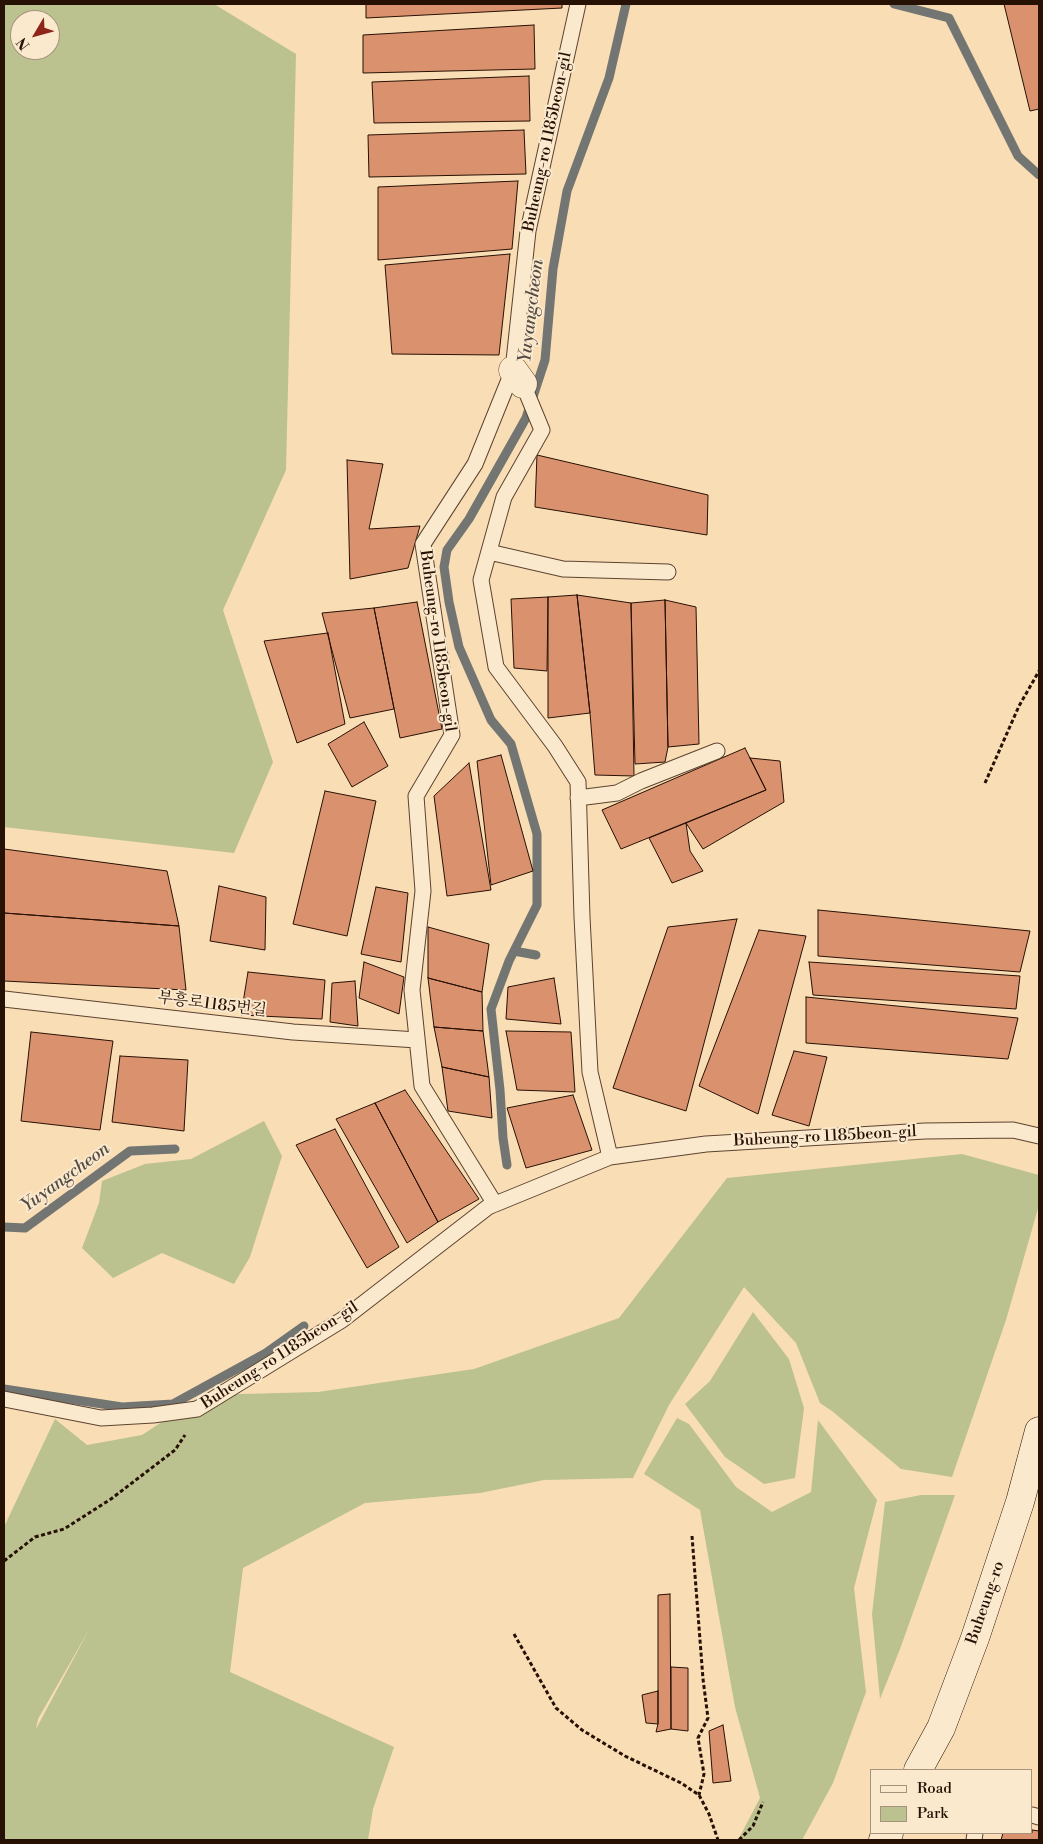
<!DOCTYPE html>
<meta charset="utf-8">
<style>
body{margin:0}
#map{position:relative;width:1043px;height:1844px;overflow:hidden;background:#f9ddb4;font-family:"Libre Bodoni",serif}
canvas{display:block}
.frame{position:absolute;inset:0;border:5px solid #271004;pointer-events:none}
.legend{position:absolute;left:870px;top:1769px;width:162px;height:65px;box-sizing:border-box;background:#fbe9ce;border:1px solid #a6927d;margin:0;padding:6px 9px;list-style:none;font-size:15px;color:#271004}
.legend li{display:flex;align-items:center;gap:10px;height:25px}
.legend b{width:25px;border:1px solid #a6927d}
.north{position:absolute;left:10px;top:10px;width:50px;height:50px;box-sizing:border-box;background:#fbe9ce;border:1px solid #a6927d;border-radius:50%;rotate:233deg;font-size:14px;font-weight:700;line-height:20px;text-align:center;color:#271004}
.north::after{content:'';display:block;margin:auto;width:18px;height:22px;background:#8f2418;clip-path:polygon(50% 0,100% 100%,50% 72%,0 100%)}
</style>
<div id="map">
<canvas width="1043" height="1844"></canvas>
<div class="frame"></div>
<ul class="legend">
<li><b style="height:6px;background:#fbe9ce"></b>Road</li>
<li><b style="height:14px;background:#bbc28f"></b>Park</li>
</ul>
<div class="north">N</div>
</div>
<script>
const ctx = document.querySelector('canvas').getContext('2d');
ctx.lineJoin = 'round';
function fillPath(path, color) { ctx.fillStyle = color; ctx.fill(path, 'evenodd'); }
const shape = rows => new Path2D(rows.map(r => 'M' + r).join(''));
function stroke(path, color, width, dash) { ctx.strokeStyle = color; ctx.lineWidth = width; ctx.lineCap = dash ? 'butt' : 'round'; ctx.setLineDash(dash || []); ctx.stroke(path); }
function drawText(font, color, halo, rows, align = 'center') {
  ctx.font = font + ' "Libre Bodoni","Noto Serif KR",serif'; ctx.lineWidth = 4; ctx.setLineDash([]); ctx.textBaseline = 'middle'; ctx.strokeStyle = halo; ctx.fillStyle = color; for (const [text, x, y, turn = 0] of rows) {
    ctx.save(); ctx.translate(x, y); ctx.rotate((+turn || 0) * Math.PI / 180); ctx.textAlign = isNaN(turn) ? turn : align; if (halo) ctx.strokeText(text, 0, 0); ctx.fillText(text, 0, 0); ctx.restore();
  }
}
const green = shape([
 [4,4,214,4,296,54,286,470,223,610,273,762,234,853,4,827],
 [20,20,50,20,50,50,20,50],
 [264,1121,282,1156,250,1257,234,1284,162,1253,113,1278,82,1248,99,1203,102,1181,145,1164,191,1159],
 [962,1154,1039,1175,1039,1205,1006,1320,952,1477,901,1469,832,1411,820,1403,796,1343,744,1287,669,1405,633,1478,544,1480,480,1493,365,1503,243,1568,230,1672,394,1747,373,1809,368,1840,4,1840,4,1527,55,1419,87,1445,142,1435,203,1395,318,1392,474,1369,619,1318,727,1178],
 [90,1628,36,1729,38,1719],
 [753,1312,789,1359,804,1408,795,1478,764,1484,725,1457,685,1404,710,1381],
 [677,1418,689,1424,736,1487,772,1512,811,1492,818,1420,877,1500,854,1588,866,1692,833,1783,802,1840,738,1840,760,1798,735,1707,700,1510,644,1474],
 [921,1495,955,1495,900,1649,880,1699,872,1614,885,1502]
]);
const stream = shape([
 [894,4,949,18,1018,156,1039,175],
 [514,951,536,955],
 [507,1165,503,1138,500,1090,491,1009,509,961,537,905,537,834,511,744,491,720,459,647,449,602,444,567,447,550,469,519,526,418,545,360,553,269,567,191,609,78,626,4],
 [4,1227,25,1228,130,1151,175,1149],
 [4,1389,122,1407,173,1404,266,1353,304,1326]
]);
const building = shape([
 [366,4,562,4,562,8,366,18,366,4],
 [1004,4,1039,4,1039,109,1030,111,1004,4],
 [534,25,535,69,363,73,363,35,534,25],
 [529,76,530,121,374,123,372,82,529,76],
 [524,130,526,174,369,177,368,135,524,130],
 [518,181,512,249,378,260,378,187,518,181],
 [510,254,499,355,392,354,385,265,510,254],
 [537,455,708,495,707,535,535,507,537,455],
 [347,460,383,464,369,529,420,526,408,568,350,579,347,460],
 [577,595,631,603,634,776,595,775,590,713,577,595],
 [577,595,590,713,548,718,548,597,577,595],
 [548,597,547,671,514,668,511,599,548,597],
 [665,600,696,607,699,744,668,747,665,600],
 [665,600,668,747,665,762,635,764,631,603,665,600],
 [417,602,442,729,400,738,374,608,417,602],
 [374,608,394,709,350,718,322,613,374,608],
 [328,633,345,724,297,743,264,641,328,633],
 [364,722,388,766,352,787,328,744,364,722],
 [745,748,766,790,621,849,602,810,745,748],
 [501,755,533,871,491,885,477,761,501,755],
 [750,758,780,761,784,802,703,849,686,823,766,790,750,758],
 [469,763,491,890,447,896,434,796,469,763],
 [325,791,376,801,347,936,293,924,325,791],
 [686,823,690,851,703,871,672,883,649,838,686,823],
 [4,849,167,871,179,926,4,913,4,849],
 [219,886,266,897,265,950,210,941,219,886],
 [376,887,408,893,401,962,361,954,376,887],
 [818,910,1030,931,1020,972,818,956,818,910],
 [4,913,179,926,186,990,4,981,4,913],
 [737,919,686,1111,613,1088,668,927,737,919],
 [428,927,489,944,482,992,428,978,428,927],
 [759,930,806,936,758,1114,699,1086,759,930],
 [364,962,404,977,399,1014,359,998,364,962],
 [809,962,1020,976,1016,1009,813,995,809,962],
 [248,972,325,980,322,1019,241,1015,248,972],
 [428,978,482,992,483,1031,434,1027,428,978],
 [554,978,561,1024,506,1019,508,987,554,978],
 [355,981,358,1026,330,1022,332,983,355,981],
 [806,997,1018,1018,1008,1059,806,1043,806,997],
 [434,1027,483,1031,489,1077,442,1067,434,1027],
 [506,1031,571,1032,575,1092,517,1090,506,1031],
 [31,1032,113,1041,100,1130,21,1121,31,1032],
 [794,1051,827,1057,809,1126,772,1115,794,1051],
 [120,1056,188,1060,184,1131,112,1122,120,1056],
 [442,1067,489,1077,492,1118,448,1111,442,1067],
 [405,1090,479,1199,438,1222,375,1103,405,1090],
 [573,1095,592,1150,526,1168,507,1108,573,1095],
 [375,1103,438,1222,407,1243,336,1119,375,1103],
 [335,1129,399,1247,367,1268,296,1145,335,1129],
 [670,1594,671,1729,656,1732,658,1724,658,1595,670,1594],
 [671,1667,688,1668,688,1731,671,1729,671,1667],
 [658,1691,658,1724,646,1723,642,1695,658,1691],
 [723,1725,731,1781,713,1783,709,1731,723,1725],
 [1032,1830,1039,1831,1039,1840,1001,1840,1003,1833,1032,1833,1032,1830]
]);
const path = shape([
 [985,783,1019,706,1039,671],
 [692,1536,703,1679,708,1718,698,1738,704,1774,699,1795],
 [4,1561,35,1537,64,1529,111,1499,175,1450,185,1435],
 [514,1634,556,1708,582,1730,625,1756,681,1783,699,1795,709,1814,718,1840],
 [739,1840,753,1826,763,1802]
]);
const lane = shape([
 [523,384,542,430,504,497,481,580,496,667,555,746,578,782,582,917,590,1072,610,1157],
 [489,552,563,569,668,572],
 [578,798,617,793,641,781,717,751],
 [4,999,293,1032,417,1040],
 [495,1204,422,1086,412,990,423,891,416,796,452,735,423,544,475,464,513,370,528,231,578,4],
 [4,1399,101,1418,153,1415,197,1409,342,1320,488,1207,610,1157,706,1144,925,1131,1013,1130,1039,1136],
 [1032,1815,1039,1817],
 [974,1840,975,1833]
]);
const street = shape([
 [513,370,523,384]
]);
const secondary = shape([
 [918,1770,941,1728,975,1638,1020,1502,1039,1431],
 [883,1840,889,1833]
]);
const streetNames = [
 ["Buheung-ro 1185beon-gil",548,142,-78],
 ["Buheung-ro 1185beon-gil",437,641,82],
 ["부흥로1185번길",212,1005,7],
 ["Buheung-ro 1185beon-gil",825,1137,-3],
 ["Buheung-ro 1185beon-gil",280,1356,-33],
 ["Buheung-ro",986,1603,-71]
];
const waterNames = [
 ["Yuyangcheon",532,311,-83],
 ["Yuyangcheon",66,1178,-36]
];
fillPath(green, '#bbc28f');
stroke(stream, '#727571', 9);
fillPath(building, '#da926e');
stroke(building, '#271004', 1);
stroke(lane, '#5c4330', 17);
stroke(street, '#5c4330', 29);
stroke(secondary, '#271004', 29);
stroke(path, '#271004', 3, [4, 2.5]);
stroke(lane, '#fbe9ce', 15);
stroke(street, '#fbe9ce', 28);
stroke(secondary, '#fbe9ce', 28);
drawText('16px', '#271004', '#fbe9ce', streetNames);
drawText('italic 18px', '#534b43', '#fbe9ce', waterNames);
</script>
